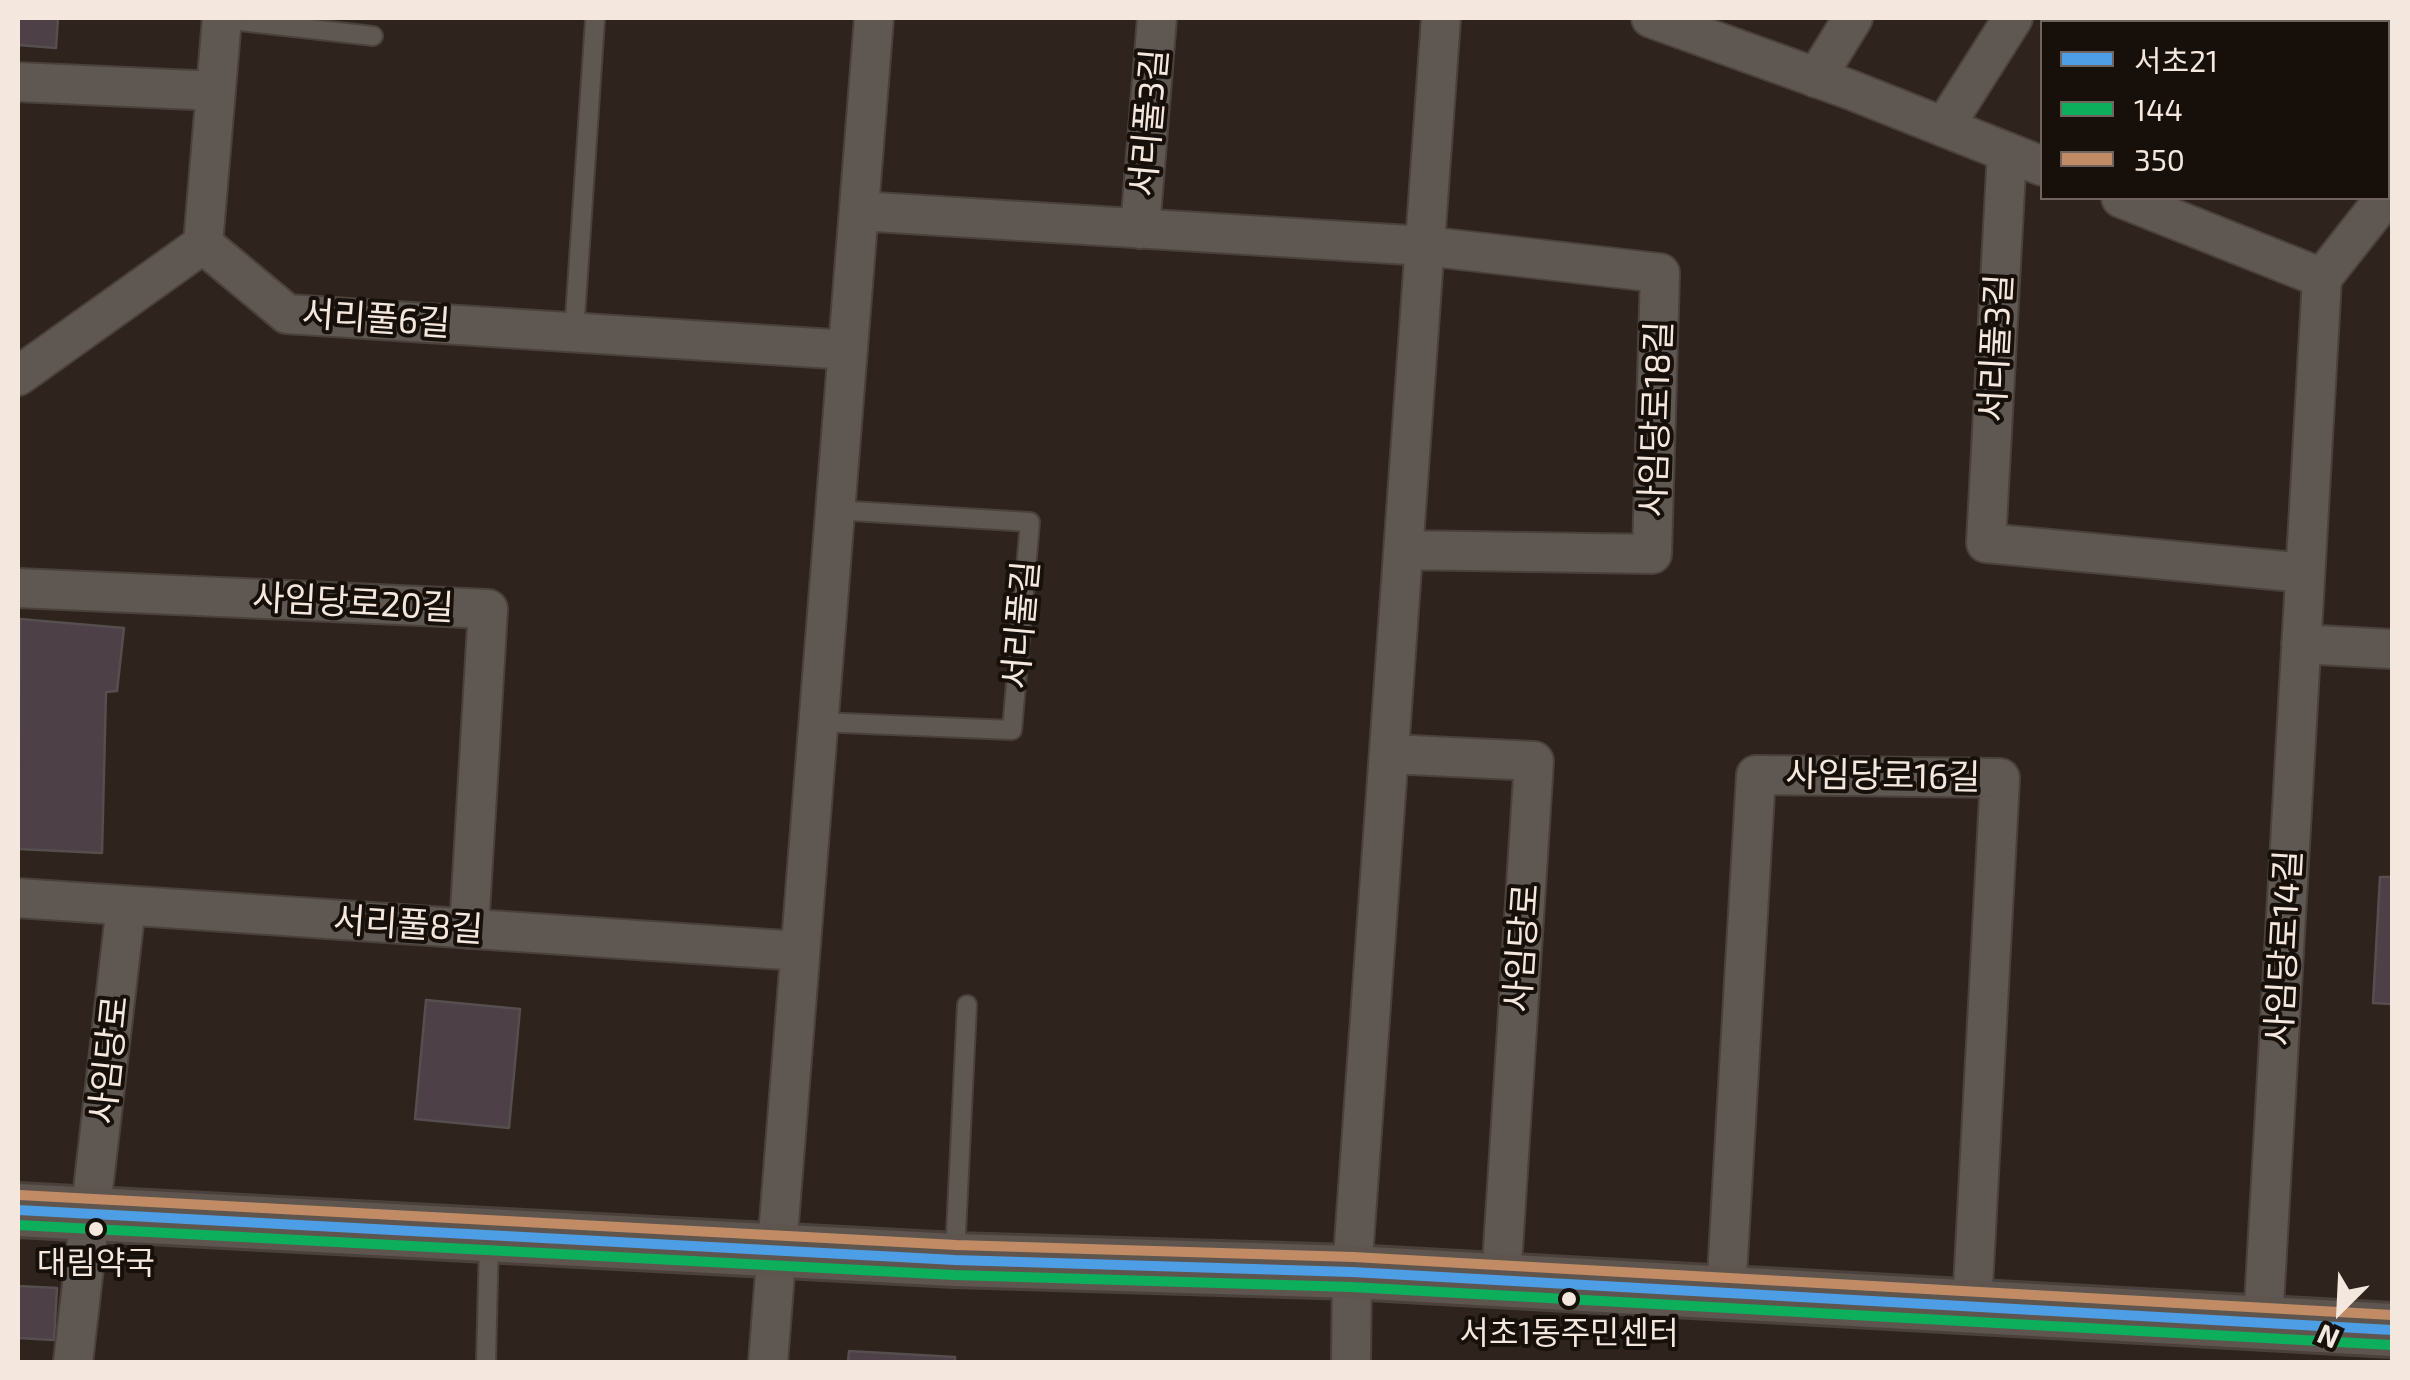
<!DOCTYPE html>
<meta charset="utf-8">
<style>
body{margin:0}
#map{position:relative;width:2410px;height:1380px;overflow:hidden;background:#2e241d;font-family:"Exo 2","Noto Sans KR",sans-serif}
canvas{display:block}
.frame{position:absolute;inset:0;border:20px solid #f3e7de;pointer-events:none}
.legend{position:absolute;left:2040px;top:20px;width:350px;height:180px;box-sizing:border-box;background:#170f09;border:2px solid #6f655e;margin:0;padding:12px 18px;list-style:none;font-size:30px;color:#f3e7de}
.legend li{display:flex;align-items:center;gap:20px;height:50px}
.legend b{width:50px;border:2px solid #6f655e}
.north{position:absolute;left:2290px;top:1260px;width:100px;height:100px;-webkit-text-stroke:8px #170f09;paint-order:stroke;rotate:204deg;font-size:28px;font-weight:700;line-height:40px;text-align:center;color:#f3e7de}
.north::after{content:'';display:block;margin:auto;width:35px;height:45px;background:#f3e7de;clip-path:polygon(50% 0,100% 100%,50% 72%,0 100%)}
</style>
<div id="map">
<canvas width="2410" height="1380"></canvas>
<div class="frame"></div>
<ul class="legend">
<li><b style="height:12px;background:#4d9ee5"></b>서초21</li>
<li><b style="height:12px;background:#0daf5c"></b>144</li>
<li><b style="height:12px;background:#c18c65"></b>350</li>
</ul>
<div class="north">N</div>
</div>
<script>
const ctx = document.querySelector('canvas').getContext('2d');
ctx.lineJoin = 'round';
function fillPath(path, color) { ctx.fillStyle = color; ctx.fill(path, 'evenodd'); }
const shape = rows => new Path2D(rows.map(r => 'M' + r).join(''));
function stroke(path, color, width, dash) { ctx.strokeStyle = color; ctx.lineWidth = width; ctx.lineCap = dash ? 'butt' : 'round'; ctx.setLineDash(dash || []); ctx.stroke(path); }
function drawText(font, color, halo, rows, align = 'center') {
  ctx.font = font + ' "Exo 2","Noto Sans KR",sans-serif'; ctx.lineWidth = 8; ctx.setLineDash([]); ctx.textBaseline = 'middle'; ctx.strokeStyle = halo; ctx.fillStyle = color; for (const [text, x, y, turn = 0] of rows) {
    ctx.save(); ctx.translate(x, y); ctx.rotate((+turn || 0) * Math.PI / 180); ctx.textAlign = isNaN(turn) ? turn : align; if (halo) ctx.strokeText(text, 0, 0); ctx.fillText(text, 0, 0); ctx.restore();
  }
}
const building = shape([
 [18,18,58,18,56,48,18,45,18,18],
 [20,619,124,628,117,691,106,692,102,853,18,849,20,619],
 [2380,877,2392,877,2392,1004,2373,1003,2380,877],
 [426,1000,520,1009,509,1128,415,1119,426,1000],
 [18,1286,57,1288,54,1340,18,1338,18,1286],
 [849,1351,955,1357,955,1362,848,1362,849,1351]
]);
const lane = shape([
 [222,19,373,36],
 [574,333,595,20],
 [818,722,1012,730,1030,522,835,510],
 [955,1254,967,1005],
 [486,1362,489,1239]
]);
const street = shape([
 [222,18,203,244,287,314,848,350],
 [1651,18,1851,90,2042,166],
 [1816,78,1853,18],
 [18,82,216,91],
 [1944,127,2013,18],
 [2007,152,1986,543,2305,573],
 [2121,198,2322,278],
 [859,211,1425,246,1660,273,1652,554,1404,550],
 [1140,229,1157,18],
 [2322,278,2385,198],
 [18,376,203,244],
 [18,588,488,609,469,929],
 [2301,644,2392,649],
 [1390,754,1534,761,1501,1280],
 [18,898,799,951],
 [1726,1293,1756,775,2000,778,1972,1306],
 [2263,1323,2322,278],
 [73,1362,126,906],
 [768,1362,874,18],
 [1351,1362,1352,1272,1441,18]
]);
const secondary = shape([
 [18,1210,955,1260,1352,1272,2392,1330]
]);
const bus1 = shape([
 [18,1210,955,1260,1352,1272,2392,1330]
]);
const bus2 = shape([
 [18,1225,954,1275,1351,1287,2391,1345]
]);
const bus3 = shape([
 [19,1195,956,1245,1353,1257,2392,1315]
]);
const markers = [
 [96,1229,9,"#f3e7de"],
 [1569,1299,9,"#f3e7de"]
];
const busNames = [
 ["대림약국",96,1263],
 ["서초1동주민센터",1569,1333]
];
const streetNames = [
 ["서리풀3길",1149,123,-85],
 ["서리풀6길",376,319,4],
 ["서리풀3길",1996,348,-87],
 ["사임당로18길",1656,419,-88],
 ["사임당로20길",353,603,3],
 ["서리풀길",1021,625,-85],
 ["사임당로16길",1883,776,1],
 ["서리풀8길",408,925,4],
 ["사임당로",1522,948,-86],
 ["사임당로14길",2284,948,-87],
 ["사임당로",109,1060,-84]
];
fillPath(building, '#4e4047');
stroke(building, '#564e4f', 2.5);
stroke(lane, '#4a413c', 22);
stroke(street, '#4a413c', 42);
stroke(secondary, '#4a413c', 58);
stroke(lane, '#5f5751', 18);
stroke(street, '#5f5751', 38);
stroke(secondary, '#5e554f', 52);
stroke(bus1, '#4d9ee5', 10);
stroke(bus2, '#0daf5c', 10);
stroke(bus3, '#c18c65', 10);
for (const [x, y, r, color] of markers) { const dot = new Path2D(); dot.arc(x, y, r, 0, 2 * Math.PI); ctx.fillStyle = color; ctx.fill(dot); stroke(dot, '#170f09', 4); }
drawText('32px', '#f3e7de', '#170f09', busNames);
drawText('35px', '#f3e7de', '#170f09', streetNames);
</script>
